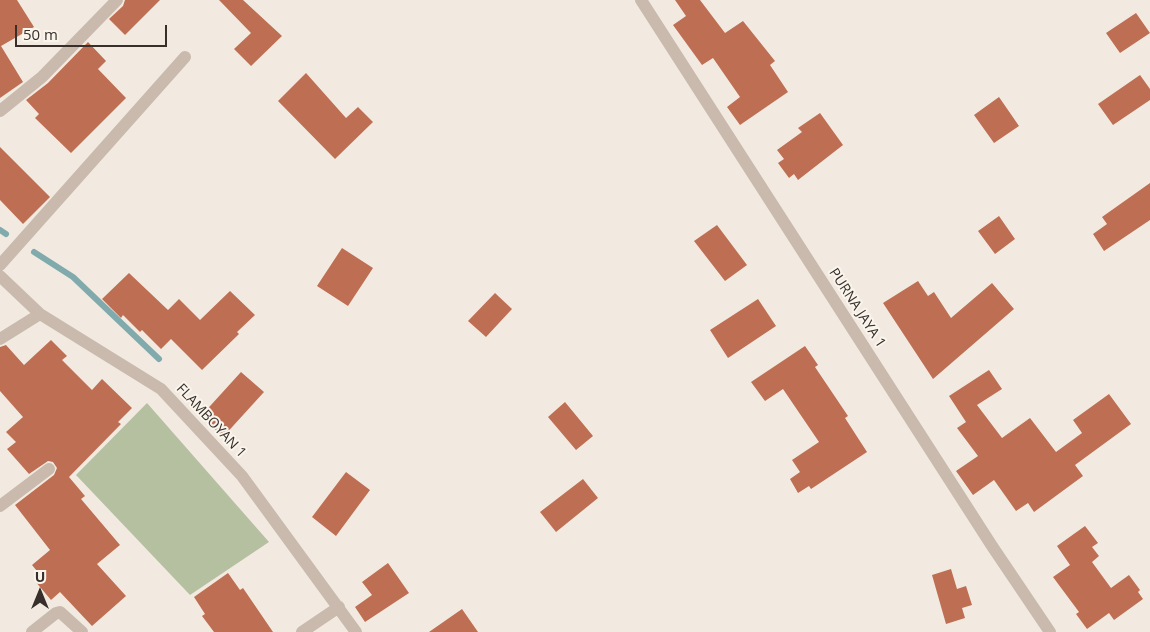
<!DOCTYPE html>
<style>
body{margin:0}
#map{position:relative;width:1150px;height:632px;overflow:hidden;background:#f2eae0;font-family:"Open Sans",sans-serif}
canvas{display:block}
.north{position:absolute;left:15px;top:567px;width:50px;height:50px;-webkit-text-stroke:4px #f9f4ec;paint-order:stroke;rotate:0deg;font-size:14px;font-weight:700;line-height:20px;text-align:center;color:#382f2b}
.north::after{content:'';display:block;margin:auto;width:18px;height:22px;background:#382f2b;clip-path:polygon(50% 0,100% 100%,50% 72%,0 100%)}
.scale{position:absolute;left:15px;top:25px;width:152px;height:22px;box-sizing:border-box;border:2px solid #382f2b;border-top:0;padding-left:6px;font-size:15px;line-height:18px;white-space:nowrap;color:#382f2b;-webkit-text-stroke:4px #f9f4ec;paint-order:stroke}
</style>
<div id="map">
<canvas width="1150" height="632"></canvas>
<div class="north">U</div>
<div class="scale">50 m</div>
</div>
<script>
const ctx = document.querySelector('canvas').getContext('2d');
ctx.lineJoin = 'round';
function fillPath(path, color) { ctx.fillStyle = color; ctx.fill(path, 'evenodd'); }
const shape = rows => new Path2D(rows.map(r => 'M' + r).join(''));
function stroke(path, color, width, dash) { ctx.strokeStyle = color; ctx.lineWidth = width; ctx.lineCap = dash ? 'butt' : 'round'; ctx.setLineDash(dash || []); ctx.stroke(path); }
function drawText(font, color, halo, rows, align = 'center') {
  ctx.font = font + ' "Open Sans",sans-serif'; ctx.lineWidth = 4; ctx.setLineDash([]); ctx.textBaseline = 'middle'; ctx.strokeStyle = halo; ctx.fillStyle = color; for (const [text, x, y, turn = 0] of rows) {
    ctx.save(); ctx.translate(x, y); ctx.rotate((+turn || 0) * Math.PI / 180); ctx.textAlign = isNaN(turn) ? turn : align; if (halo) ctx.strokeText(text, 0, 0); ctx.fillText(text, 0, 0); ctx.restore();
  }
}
const green = shape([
 [147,403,269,542,190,595,76,475]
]);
const stream = shape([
 [0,230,6,234],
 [34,252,73,277,159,359]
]);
const building = shape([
 [0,0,17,0,34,27,1,46,23,82,0,98],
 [125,0,160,0,125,35,109,19,123,6],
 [219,0,243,0,282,36,251,66,234,49,251,33],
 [675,0,700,0,725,33,743,21,775,61,770,65,788,92,740,125,727,107,740,97,713,58,702,65,673,25,686,16],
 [1136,13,1150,33,1120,53,1106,33],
 [88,42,106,61,98,69,126,98,71,153,35,118,39,114,26,100,48,83],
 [306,73,346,118,358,107,373,122,335,159,278,101],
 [1140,75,1150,89,1150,100,1113,125,1098,104],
 [999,97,1019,126,994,143,974,115],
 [820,113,843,145,798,180,794,174,789,178,778,163,784,159,777,150,802,132,798,128],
 [0,147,50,197,23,224,0,200],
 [1150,183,1150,220,1104,251,1093,234,1107,224,1102,217],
 [999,216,1015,239,995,254,978,231],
 [717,225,747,265,725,281,694,241],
 [342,248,373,268,348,306,317,286],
 [129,273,168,310,179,299,200,320,230,291,255,315,237,332,239,334,202,370,171,339,161,349,142,330,140,332,123,315,121,318,102,299],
 [918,281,928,296,934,292,951,318,992,283,1014,309,933,379,883,303],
 [495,293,512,309,486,337,468,321],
 [758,299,776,326,728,358,710,330],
 [51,340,67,356,62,360,92,390,102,379,132,408,118,422,121,424,69,477,85,496,81,499,120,545,97,564,126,596,92,626,60,592,51,600,35,581,41,576,32,565,50,550,15,505,54,475,57,468,53,462,48,461,29,474,7,449,16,442,6,432,23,417,0,391,0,347,6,345,24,365],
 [805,346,818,365,815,367,848,416,845,418,867,452,811,489,809,486,798,493,790,479,800,472,792,460,819,442,783,389,765,401,751,382],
 [989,370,1002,389,977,405,1002,438,1030,418,1056,452,1082,433,1073,420,1109,394,1131,424,1075,465,1083,476,1034,512,1028,503,1016,511,994,480,973,495,956,471,978,456,957,428,966,422,949,396],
 [241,372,264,392,223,437,201,416],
 [565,402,593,436,576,450,548,417],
 [346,472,370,490,336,536,312,517],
 [583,479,598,498,556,532,540,512],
 [1085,526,1098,543,1092,547,1099,556,1092,562,1111,588,1129,575,1140,590,1138,592,1143,599,1114,620,1109,613,1087,629,1076,614,1079,612,1053,577,1070,565,1057,546],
 [388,563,409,593,365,622,355,607,372,595,362,582],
 [951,569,957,589,966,586,972,605,962,608,965,618,946,624,932,575],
 [228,573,240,590,243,588,273,632,214,632,202,616,205,614,194,597],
 [462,609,478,632,429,632]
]);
const street = shape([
 [641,0,992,546,1050,632],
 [0,111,42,77,117,0],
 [0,265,185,57],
 [0,276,40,314,161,389,242,476,356,632],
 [0,339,40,314],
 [0,506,49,469],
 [32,632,56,613,60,612,82,632],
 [302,632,339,607]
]);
const streetNames = [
 ["PURNA JAYA 1",857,308,57],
 ["FLAMBOYAN 1",211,421,47]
];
fillPath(green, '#b5c0a1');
stroke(stream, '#81aaad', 6);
fillPath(building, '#be6e52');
stroke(street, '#c9baad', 12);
drawText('14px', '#382f2b', '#f9f4ec', streetNames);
</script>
